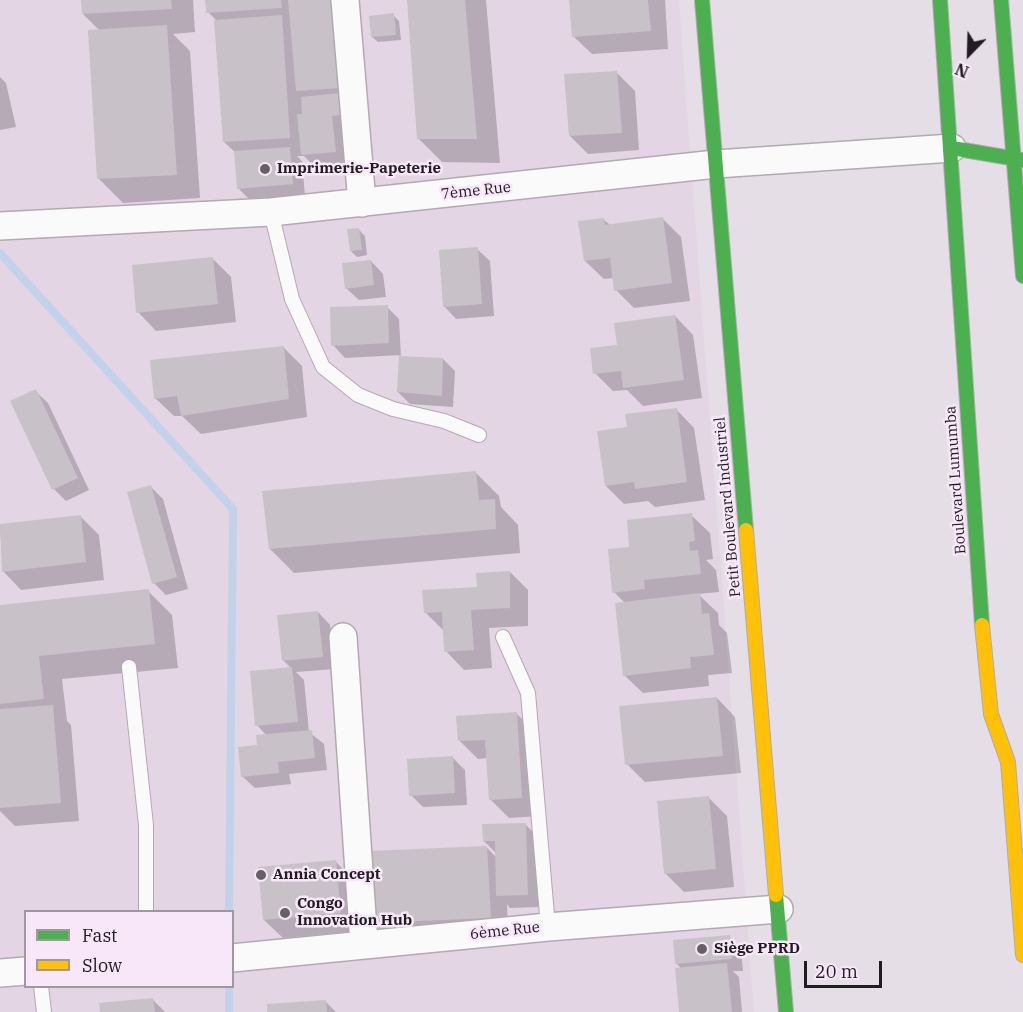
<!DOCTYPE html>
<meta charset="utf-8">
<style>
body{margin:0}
#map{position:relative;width:1023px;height:1012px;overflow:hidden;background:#e6dee7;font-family:"IBM Plex Serif",serif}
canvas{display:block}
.legend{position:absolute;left:24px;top:910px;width:210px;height:78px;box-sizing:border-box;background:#f7e7f8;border:2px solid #a196a2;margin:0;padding:8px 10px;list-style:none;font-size:18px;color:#211c22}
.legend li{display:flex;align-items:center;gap:12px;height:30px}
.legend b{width:30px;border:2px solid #a196a2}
.north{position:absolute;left:939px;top:24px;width:60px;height:60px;-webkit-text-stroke:4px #f7e7f8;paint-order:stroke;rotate:203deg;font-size:16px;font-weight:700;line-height:24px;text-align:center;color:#211c22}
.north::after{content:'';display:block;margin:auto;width:21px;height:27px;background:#211c22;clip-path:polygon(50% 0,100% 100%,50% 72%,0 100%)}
.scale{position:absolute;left:804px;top:961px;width:78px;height:27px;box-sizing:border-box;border:3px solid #211c22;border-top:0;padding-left:8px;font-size:18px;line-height:21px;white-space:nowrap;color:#211c22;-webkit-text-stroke:4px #f7e7f8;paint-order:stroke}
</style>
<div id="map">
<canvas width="1023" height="1012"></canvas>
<ul class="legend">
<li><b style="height:8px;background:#4caf50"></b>Fast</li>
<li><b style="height:8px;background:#ffc107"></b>Slow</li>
</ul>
<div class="north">N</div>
<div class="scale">20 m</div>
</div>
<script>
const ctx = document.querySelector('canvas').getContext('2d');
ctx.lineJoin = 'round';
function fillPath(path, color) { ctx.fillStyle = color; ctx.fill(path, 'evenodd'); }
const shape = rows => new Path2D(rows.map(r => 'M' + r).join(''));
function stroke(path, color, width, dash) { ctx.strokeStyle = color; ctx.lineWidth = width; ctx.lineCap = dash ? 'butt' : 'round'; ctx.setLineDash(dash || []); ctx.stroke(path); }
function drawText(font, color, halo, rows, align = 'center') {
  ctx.font = font + ' "IBM Plex Serif",serif'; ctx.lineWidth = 5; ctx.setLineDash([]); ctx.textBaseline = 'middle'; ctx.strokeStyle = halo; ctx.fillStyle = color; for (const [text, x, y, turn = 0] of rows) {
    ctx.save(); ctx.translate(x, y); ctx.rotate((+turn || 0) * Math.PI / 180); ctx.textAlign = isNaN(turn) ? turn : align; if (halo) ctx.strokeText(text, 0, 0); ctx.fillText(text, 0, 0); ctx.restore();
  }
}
const built = shape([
 [0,0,679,0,754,1012,0,1012],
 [26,912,232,912,232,986,26,986]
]);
const shadow = shape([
 [82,0,193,0,195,32,173,34,190,51,200,198,123,203,99,179,100,31,83,14],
 [207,0,336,0,347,164,315,167,304,156,297,156,302,161,305,196,250,200,238,188,235,152,224,142,216,20,208,12],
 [409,0,486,0,500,163,442,162,418,138],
 [571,0,665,0,668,49,592,54,573,36],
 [393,15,399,21,401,40,378,42,372,37],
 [616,72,635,91,639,150,588,154,570,136],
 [0,77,6,83,16,127,0,130],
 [603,219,610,225,663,219,681,237,690,301,634,308,616,290,614,278,604,279,585,261],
 [359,230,365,236,367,255,357,257,351,251],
 [477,249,490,261,494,316,456,319,444,306],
 [213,259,231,277,236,322,156,331,138,312],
 [371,261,383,274,386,297,359,300,346,288],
 [387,307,399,319,401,357,443,359,455,371,453,407,410,404,398,392,401,355,345,358,333,345],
 [675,316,693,335,702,398,643,406,627,390,613,391,595,373,619,346],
 [284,348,302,366,307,417,201,434,182,416,174,416,155,398],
 [35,391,48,403,89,490,66,501,54,489],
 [676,409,694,428,705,500,655,507,648,501,624,504,606,486,628,428],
 [475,472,499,496,501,507,518,525,520,553,294,573,270,549],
 [151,487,163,499,188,589,166,595,154,583],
 [691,515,710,533,713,559,706,560,716,570,719,592,698,594,718,613,719,625,727,633,732,673,708,675,709,686,643,693,624,675,625,603,614,592,631,549],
 [80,516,99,535,104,580,21,590,3,571,0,526],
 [510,572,528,590,528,626,489,628,492,668,464,670,446,651,444,631,425,612],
 [148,591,172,615,178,668,62,679,67,721,71,725,79,821,15,826,0,811,0,606],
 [318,612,330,625,335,669,296,672,304,680,309,732,324,744,327,770,289,774,291,784,255,788,242,776,267,736,257,725,291,668,283,660],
 [717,698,735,717,741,773,645,782,627,764],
 [517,714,535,732,540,816,509,818,490,799,488,758,478,759,460,741],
 [452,757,465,770,467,805,423,807,411,795],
 [709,798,727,816,734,887,684,892,665,873],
 [525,824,537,836,540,907,510,908,507,904,508,936,393,941,374,923,487,848,496,857,496,853,484,841],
 [335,861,354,880,359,931,283,938,264,920],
 [729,937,741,949,743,971,733,971,739,977,742,1012,681,1012,682,969,676,963],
 [153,1000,165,1012,102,1012],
 [325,1001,336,1012,269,1012]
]);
const stream = shape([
 [0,253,233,509,229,912],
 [229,1012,229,986]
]);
const building = shape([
 [81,0,171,0,172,9,82,14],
 [205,0,281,0,282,8,206,13],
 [288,0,332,0,340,88,296,91],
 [407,0,465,0,477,139,417,139],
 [569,0,648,0,651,31,572,37],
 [394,13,396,35,371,37,369,16],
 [282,15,290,138,223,142,214,20],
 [167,25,177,175,97,179,88,30],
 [617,71,622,133,569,136,564,74],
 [340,93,343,115,332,116,336,152,301,155,297,114,302,114,301,97],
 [290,147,293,184,237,189,234,151],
 [663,217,672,283,614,291,610,258,584,261,578,221,604,218,605,225],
 [359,228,362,250,350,251,347,229],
 [478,247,482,304,443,307,439,250],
 [213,257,218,304,136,313,132,265],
 [371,260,374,285,345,289,342,263],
 [388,305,389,343,331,346,330,307],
 [675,315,684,380,623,388,621,371,593,374,590,348,617,345,614,323],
 [284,346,289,399,181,416,177,396,154,399,150,360],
 [399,356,443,358,442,396,397,392],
 [36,389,78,478,52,490,10,401],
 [677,408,687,482,635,489,634,482,605,486,597,431,627,427,625,414],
 [476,471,479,500,495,499,496,529,269,549,262,491],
 [151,485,177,577,152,584,127,492],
 [692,513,695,541,689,542,690,551,698,550,701,574,644,580,645,589,612,593,608,549,629,547,627,520],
 [81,515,86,562,2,572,0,524],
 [510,571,510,608,471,610,474,650,444,652,442,612,424,613,422,590,477,587,476,573],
 [149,589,155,644,39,656,44,699,0,704,0,605],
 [700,593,702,614,709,613,714,655,690,657,691,668,623,676,615,603],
 [318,611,323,657,282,661,277,615],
 [292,667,298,722,255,726,250,671],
 [717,697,723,756,625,765,619,706],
 [53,705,61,803,0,808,0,709],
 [517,712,522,798,489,800,485,740,458,741,456,716],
 [312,730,315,758,278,762,279,773,241,777,238,747,257,745,256,735],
 [453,756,455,793,409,796,407,759],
 [709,796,716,869,664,874,657,801],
 [526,823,528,895,496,896,495,841,483,841,482,824],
 [487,846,491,918,373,923,369,851],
 [336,860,341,913,263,920,258,867],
 [730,935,732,959,675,964,673,940],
 [727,963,732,1012,679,1012,675,968],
 [153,998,155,1012,100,1012,99,1003],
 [326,1000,327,1012,267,1012,267,1004]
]);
const lane = shape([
 [271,212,292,299,323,367,358,395,393,409,444,421,479,435],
 [503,637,528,693,548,927],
 [129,667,146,825,146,912],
 [41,986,44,1012]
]);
const street = shape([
 [345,0,362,203],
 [0,226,271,212,716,164,952,148],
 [343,637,364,945],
 [232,958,548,927,779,909],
 [0,973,26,971]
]);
const fast = shape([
 [702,0,746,530],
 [940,0,982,625],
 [1001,0,1023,276],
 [952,148,1023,160],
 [776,895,786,1012]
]);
const slow = shape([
 [746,530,776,895],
 [982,625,991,714,1008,762,1023,955]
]);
const markers = [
 [265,169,6,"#666067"],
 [261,875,6,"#666067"],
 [285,913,6,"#666067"],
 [702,949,6,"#666067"]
];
const poiNames = [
 ["Imprimerie-Papeterie",277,169],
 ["Annia Concept",273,875],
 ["Congo",297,904],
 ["Innovation Hub",297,921],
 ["Siège PPRD",714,949]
];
const streetNames = [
 ["7ème Rue",476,191,-6],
 ["Boulevard Lumumba",956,480,-94],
 ["Petit Boulevard Industriel",728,507,-95],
 ["6ème Rue",505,931,-6]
];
fillPath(built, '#e4d5e5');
fillPath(shadow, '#0003');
stroke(stream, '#c4d1ea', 8);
fillPath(building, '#c8c1c8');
stroke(lane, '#b1aab1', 16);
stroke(street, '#b1aab1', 30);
stroke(fast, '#b1aab1', 16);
stroke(slow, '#b1aab1', 16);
stroke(lane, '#fbfafb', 14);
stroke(street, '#fbfafb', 27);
stroke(fast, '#4caf50', 14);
stroke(slow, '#ffc107', 14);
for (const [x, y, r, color] of markers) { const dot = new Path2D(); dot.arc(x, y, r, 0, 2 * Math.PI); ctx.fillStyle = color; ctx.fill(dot); stroke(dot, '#f7e7f8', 2); }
drawText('bold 15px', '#211c22', '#f7e7f8', poiNames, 'left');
drawText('15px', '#211c22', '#f7e7f8', streetNames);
</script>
